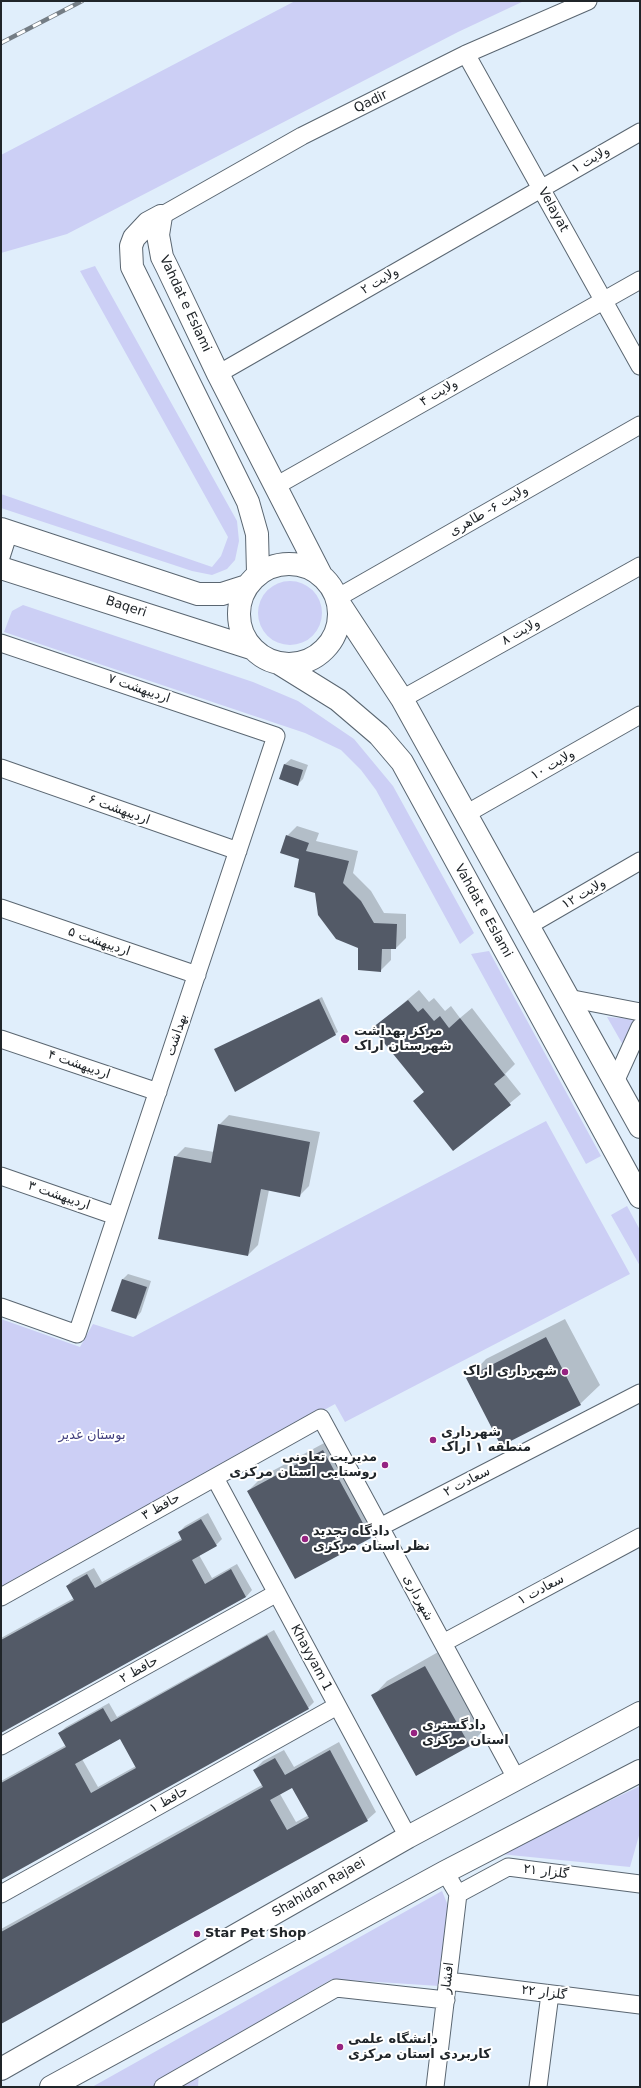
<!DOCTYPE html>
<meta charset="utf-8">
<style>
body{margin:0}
#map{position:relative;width:641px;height:2088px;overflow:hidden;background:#e0eefb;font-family:"DejaVu Sans",sans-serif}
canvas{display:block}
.frame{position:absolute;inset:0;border:2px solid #202529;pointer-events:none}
</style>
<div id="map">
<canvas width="641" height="2088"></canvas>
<div class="frame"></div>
</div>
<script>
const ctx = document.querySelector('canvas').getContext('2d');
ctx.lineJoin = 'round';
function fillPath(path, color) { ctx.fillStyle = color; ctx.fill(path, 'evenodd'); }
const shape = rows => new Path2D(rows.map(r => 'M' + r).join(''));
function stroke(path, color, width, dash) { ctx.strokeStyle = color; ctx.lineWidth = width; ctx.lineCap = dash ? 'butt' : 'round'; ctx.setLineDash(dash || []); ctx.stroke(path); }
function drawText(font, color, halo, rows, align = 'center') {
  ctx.font = font + ' "DejaVu Sans","Noto Naskh Arabic",sans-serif'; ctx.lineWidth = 4; ctx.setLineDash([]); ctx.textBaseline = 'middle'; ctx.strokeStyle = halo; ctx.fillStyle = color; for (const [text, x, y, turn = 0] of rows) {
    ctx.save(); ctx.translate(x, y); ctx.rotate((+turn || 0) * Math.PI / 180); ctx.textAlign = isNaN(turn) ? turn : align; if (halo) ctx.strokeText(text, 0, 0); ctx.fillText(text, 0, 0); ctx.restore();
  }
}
const green = shape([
 [295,1,524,1,458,32,67,234,1,253,1,155],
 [95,266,237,521,239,541,235,560,227,569,212,575,192,571,1,508,1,494,212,567,221,556,228,537,80,271],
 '258 613a32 32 0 1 1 64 0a32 32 0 1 1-64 0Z',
 [23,605,253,682,298,701,354,739,393,786,474,933,460,944,376,790,361,770,341,750,305,733,4,632,12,611],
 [489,951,601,1156,586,1164,471,954],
 [607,1017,635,1019,623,1045],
 [546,1121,630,1274,345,1422,335,1404,1,1588,1,1319,80,1347,93,1324,133,1337],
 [627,1206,640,1230,640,1266,611,1215],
 [640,1786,640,1832,630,1867,500,1854],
 [442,1891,449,1908,439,1986,332,1979,200,2056,198,2087,92,2087]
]);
const shadow = shape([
 [291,759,308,765,303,779,298,784,280,778,285,764],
 [297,826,319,833,316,841,358,851,353,873,371,891,384,913,406,914,406,938,396,948,391,948,391,960,380,971,359,947,316,892,287,836],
 [419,990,429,1002,434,998,445,1011,451,1006,460,1018,472,1008,515,1064,505,1074,521,1094,453,1150,414,1101,425,1091,374,1028],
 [322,997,338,1032,335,1034,215,1050],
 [229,1115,320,1132,309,1186,299,1196,269,1190,258,1245,248,1255,175,1157,185,1147,214,1152,219,1125],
 [128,1274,151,1281,141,1312,136,1318,123,1279],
 [565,1319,600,1385,580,1404,467,1379,486,1359],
 [339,1435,386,1522,371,1537,295,1577,248,1491,263,1476],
 [208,1513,222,1539,216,1545,199,1555,212,1578,237,1564,252,1590,246,1597,1,1732,1,1638,74,1598,67,1586,73,1579,94,1568,102,1582,182,1538,179,1532,185,1526],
 [274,1630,314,1702,308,1708,1,1879,1,1781,66,1745,59,1733,66,1727,109,1703,117,1717],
 [120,1738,136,1766,98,1787,82,1759],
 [440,1651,484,1730,469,1745,373,1696,387,1681],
 [339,1742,376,1812,367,1820,1,2023,1,1929,262,1785,254,1770,263,1761,284,1750,294,1767],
 [293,1786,309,1815,296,1822,280,1794]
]);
const building = shape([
 [284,764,303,770,298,786,279,779],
 [286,835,309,843,306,851,349,861,343,883,361,901,374,923,397,924,396,949,382,949,381,972,358,970,358,948,336,939,318,915,315,893,294,887,299,859,280,853],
 [319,999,336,1035,235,1092,214,1049],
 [408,1000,418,1012,423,1008,434,1021,440,1016,449,1028,460,1018,505,1075,494,1084,511,1105,453,1151,413,1101,424,1092,372,1028],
 [218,1124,310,1142,300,1197,261,1189,248,1256,158,1239,174,1156,211,1163],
 [122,1279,147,1287,136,1319,111,1311],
 [546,1337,581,1405,501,1446,466,1378],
 [323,1450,371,1538,295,1579,247,1491],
 [201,1519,217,1546,192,1560,205,1584,231,1569,246,1597,1,1733,1,1640,74,1600,66,1586,87,1574,95,1588,182,1540,178,1532],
 [267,1635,309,1709,1,1880,1,1783,66,1747,58,1733,103,1708,111,1722],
 [120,1739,136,1768,91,1793,75,1764],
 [425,1666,470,1746,416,1776,371,1695],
 [330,1750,368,1821,1,2024,1,1932,263,1787,253,1770,275,1758,285,1775],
 [292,1788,309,1818,287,1830,270,1800]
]);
const minor = shape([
 [466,54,640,366],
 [161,216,302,136,466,54,588,1],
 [218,374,640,132],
 [274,487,640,280],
 [1,557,9,532],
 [337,598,640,425],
 [1,643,276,736,77,1334,1,1307],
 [402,699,640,566],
 [1,768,238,851],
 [466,814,640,715],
 [1,908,197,975],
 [528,926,640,861],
 [568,998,640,1012],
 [1,1039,158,1092],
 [615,1082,640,1027],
 [1,1176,116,1216],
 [215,1478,408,1837],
 [380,1527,640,1393],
 [1,1597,321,1418,516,1778],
 [443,1643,640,1537],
 [1,1746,277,1593],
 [1,1894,337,1706],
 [458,1894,508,1867,640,1884],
 [448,1981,640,2005],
 [163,2087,336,1988,446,2000],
 [435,2087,458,1894,445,1872],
 [538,2087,550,1994]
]);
const major = shape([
 [161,216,148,223,134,238,131,246,132,267,248,502,257,534,258,573],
 [161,216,158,235,162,257,167,267,218,374,321,575],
 [1,529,198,594,222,594,247,586],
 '239 614a50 50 0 1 1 100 0a50 50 0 1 1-100 0Z',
 [1,568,251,648],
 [339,603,402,699,640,1127],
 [280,664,338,700,379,735,402,762,640,1197],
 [1,2069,408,1837,640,1713],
 [51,2087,445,1872,640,1771]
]);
const rail = shape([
 [1,43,82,1]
]);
const markers = [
 [345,1039,5,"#962381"],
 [565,1372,4,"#962381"],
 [433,1440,4,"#962381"],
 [385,1465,4,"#962381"],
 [305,1539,4,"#962381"],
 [414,1733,4,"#962381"],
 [197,1934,4,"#962381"],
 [340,2047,4,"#962381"]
];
const streetNames = [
 ["Qadir",371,102,-26],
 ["ولایت ۱",591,160,-30],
 ["Velayat",553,210,61],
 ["ولایت ۲",380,281,-30],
 ["Vahdat e Eslami",185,304,65],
 ["ولایت ۴",439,393,-30],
 ["ولایت ۶- طاهری",489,511,-30],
 ["Baqeri",126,607,18],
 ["ولایت ۸",521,632,-29],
 ["اردیبهشت ۷",139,689,19],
 ["ولایت ۱۰",553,765,-30],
 ["اردیبهشت ۶",119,810,20],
 ["ولایت ۱۲",584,894,-30],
 ["Vahdat e Eslami",483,911,61],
 ["اردیبهشت ۵",99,942,19],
 ["بهداشت",177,1035,-72],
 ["اردیبهشت ۴",79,1065,19],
 ["اردیبهشت ۳",59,1196,19],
 ["سعادت ۲",467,1482,-27],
 ["حافظ ۳",161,1507,-29],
 ["سعادت ۱",541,1590,-28],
 ["شهرداری",418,1598,62],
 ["Khayyam 1",311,1658,62],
 ["حافظ ۲",139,1670,-29],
 ["حافظ ۱",169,1800,-29],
 ["گلزار ۲۱",546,1872,7],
 ["Shahidan Rajaei",319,1888,-30],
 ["افشار",448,1978,-83],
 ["گلزار ۲۲",544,1993,7]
];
const poiNames = [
 ["مرکز بهداشت",354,1032],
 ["شهرستان اراک",354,1047],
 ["شهرداری اراک",557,1372,"right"],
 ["شهرداری",441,1433],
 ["منطقه ۱ اراک",441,1448],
 ["مدیریت تعاونی",377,1458,"right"],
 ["روستایی استان مرکزی",377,1473,"right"],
 ["دادگاه تجدید",313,1532],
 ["نظر استان مرکزی",313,1547],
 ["دادگستری",422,1726],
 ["استان مرکزی",422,1741],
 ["Star Pet Shop",205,1934],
 ["دانشگاه علمی",348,2040],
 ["کاربردی استان مرکزی",348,2055]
];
const parkNames = [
 ["بوستان غدیر",92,1436]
];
fillPath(green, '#cccff5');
fillPath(shadow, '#0003');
fillPath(building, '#535a67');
stroke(minor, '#5a6671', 19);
stroke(major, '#5a6671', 24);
stroke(minor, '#fff', 17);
stroke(major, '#fff', 22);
stroke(rail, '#747d85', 4.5);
stroke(rail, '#fff', 3, [9]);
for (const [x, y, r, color] of markers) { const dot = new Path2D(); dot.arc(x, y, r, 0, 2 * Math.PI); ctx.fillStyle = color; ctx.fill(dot); stroke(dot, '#fff', 1.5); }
drawText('13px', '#202529', '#fff', streetNames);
drawText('bold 13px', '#202529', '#fff', poiNames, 'left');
drawText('13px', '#43407f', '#fff', parkNames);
</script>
